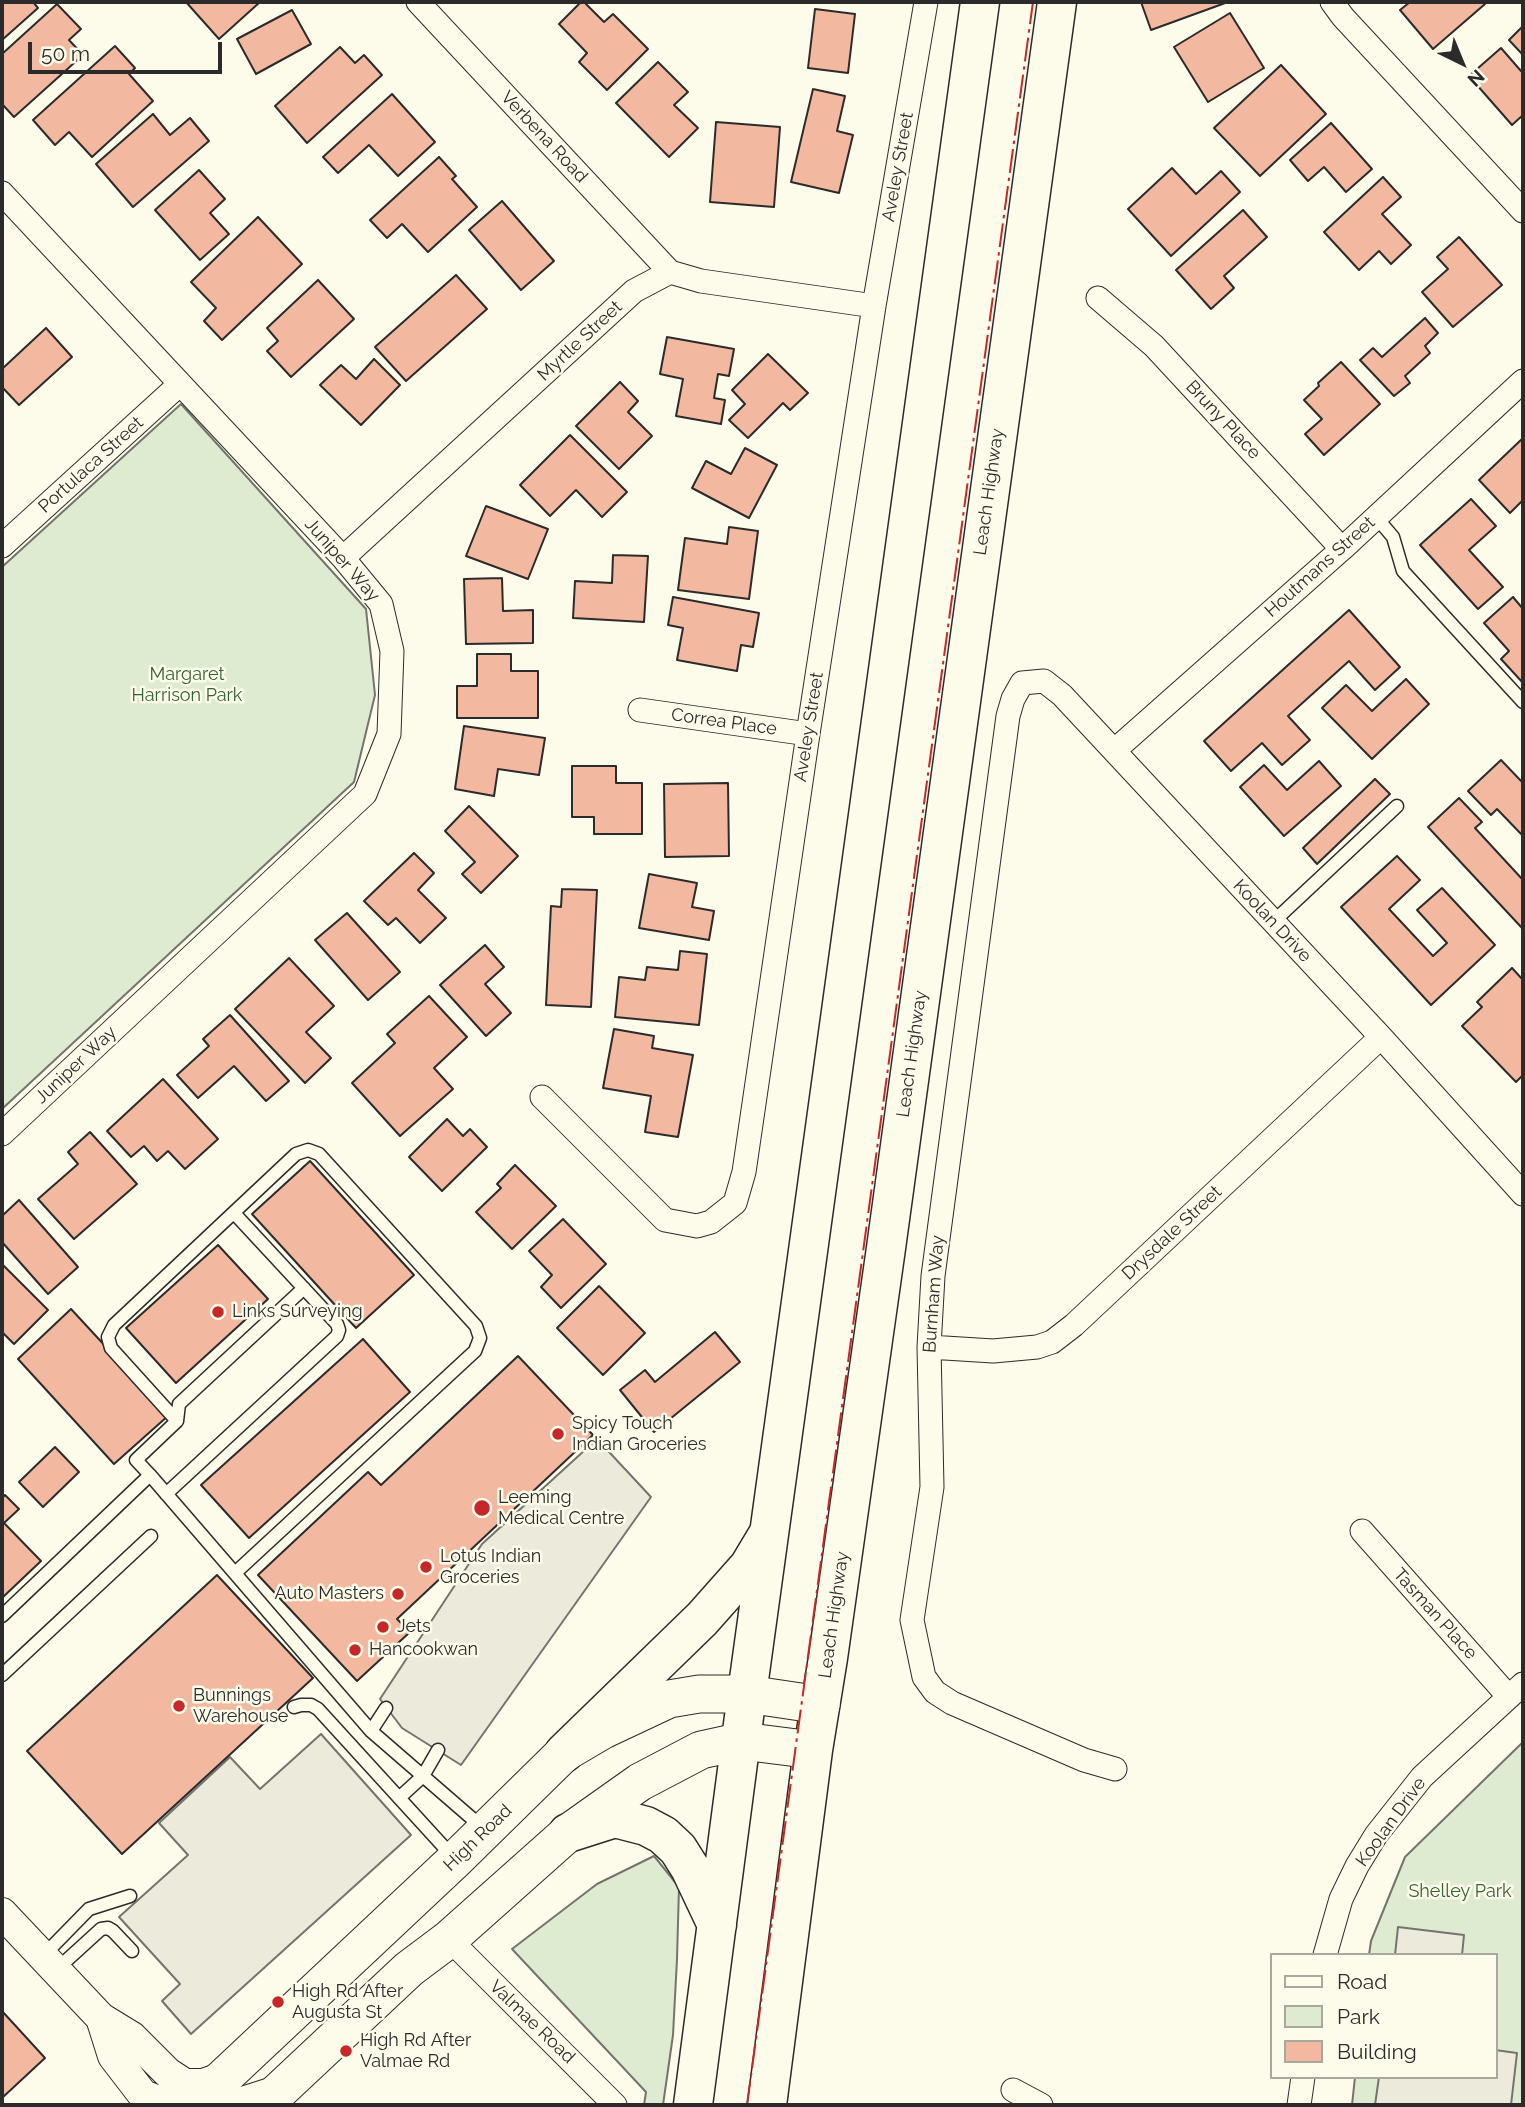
<!DOCTYPE html>
<style>
body{margin:0}
#map{position:relative;width:1525px;height:2107px;overflow:hidden;background:#fdfbea;font-family:Raleway,sans-serif}
canvas{display:block}
.frame{position:absolute;inset:0;border:4px solid #2b2b2b;pointer-events:none}
.legend{position:absolute;left:1270px;top:1953px;width:228px;height:126px;box-sizing:border-box;background:#fdfbea;border:2px solid #a9a89e;margin:0;padding:9px 12px;list-style:none;font-size:21px;color:#2b2b2b}
.legend li{display:flex;align-items:center;gap:14px;height:35px}
.legend b{width:35px;border:2px solid #a9a89e}
.north{position:absolute;left:1427px;top:28px;width:70px;height:70px;-webkit-text-stroke:5px #fdfbea;paint-order:stroke;rotate:137deg;font-size:19px;font-weight:700;line-height:28px;text-align:center;color:#2b2b2b}
.north::after{content:'';display:block;margin:auto;width:24px;height:32px;background:#2b2b2b;clip-path:polygon(50% 0,100% 100%,50% 72%,0 100%)}
.scale{position:absolute;left:28px;top:42px;width:194px;height:32px;box-sizing:border-box;border:4px solid #2b2b2b;border-top:0;padding-left:9px;font-size:21px;line-height:24px;white-space:nowrap;color:#2b2b2b;-webkit-text-stroke:5px #fdfbea;paint-order:stroke}
</style>
<div id="map">
<canvas width="1525" height="2107"></canvas>
<div class="frame"></div>
<ul class="legend">
<li><b style="height:9px;background:#fdfbea"></b>Road</li>
<li><b style="height:19px;background:#deebd1"></b>Park</li>
<li><b style="height:19px;background:#f2b8a0"></b>Building</li>
</ul>
<div class="north">N</div>
<div class="scale">50 m</div>
</div>
<script>
const ctx = document.querySelector('canvas').getContext('2d');
ctx.lineJoin = 'round';
function fillPath(path, color) { ctx.fillStyle = color; ctx.fill(path, 'evenodd'); }
const shape = rows => new Path2D(rows.map(r => 'M' + r).join(''));
function stroke(path, color, width, dash) { ctx.strokeStyle = color; ctx.lineWidth = width; ctx.lineCap = dash ? 'butt' : 'round'; ctx.setLineDash(dash || []); ctx.stroke(path); }
function drawText(font, color, halo, rows, align = 'center') {
  ctx.font = font + ' Raleway,sans-serif'; ctx.lineWidth = 5; ctx.setLineDash([]); ctx.textBaseline = 'middle'; ctx.strokeStyle = halo; ctx.fillStyle = color; for (const [text, x, y, turn = 0] of rows) {
    ctx.save(); ctx.translate(x, y); ctx.rotate((+turn || 0) * Math.PI / 180); ctx.textAlign = isNaN(turn) ? turn : align; if (halo) ctx.strokeText(text, 0, 0); ctx.fillText(text, 0, 0); ctx.restore();
  }
}
const green = shape([
 [181,404,366,609,375,695,354,782,2,1109,2,567,181,404],
 [1523,1742,1523,2105,1352,2105,1355,2077,1495,2077,1495,1955,1369,1955,1371,1941,1405,1857,1523,1742],
 [654,1856,679,1887,677,1959,673,2035,663,2105,644,2105,646,2092,512,1949,597,1884,654,1856]
]);
const parking = shape([
 [597,1439,651,1497,461,1765,402,1728,380,1699,482,1544,597,1439],
 [321,1734,411,1835,191,2034,162,2001,180,1984,119,1917,188,1855,159,1823,230,1757,260,1789,321,1734],
 [1398,1927,1464,1935,1462,1955,1395,1955,1398,1927],
 [1495,2050,1517,2053,1511,2105,1375,2105,1379,2077,1495,2077,1495,2050]
]);
const building = shape([
 [2,2,33,2,38,8,2,40,2,2],
 [186,2,260,2,219,39,186,2],
 [581,2,584,2,604,22,613,14,648,49,607,90,579,62,587,53,559,24,581,2],
 [1141,2,1228,2,1151,30,1141,2],
 [1410,2,1483,2,1485,4,1433,49,1400,10,1410,2],
 [57,4,81,29,69,40,83,55,14,117,2,104,2,54,57,4],
 [815,9,855,14,848,73,808,68,815,9],
 [292,10,311,44,256,74,237,39,292,10],
 [1230,13,1264,68,1208,102,1174,47,1230,13],
 [1523,26,1523,55,1509,40,1523,26],
 [115,46,135,68,129,74,153,101,92,157,69,132,55,145,33,120,115,46],
 [340,47,355,63,364,55,382,75,307,143,275,106,340,47],
 [1501,48,1521,71,1523,69,1523,115,1512,125,1469,76,1501,48],
 [658,62,688,92,674,105,698,128,669,157,616,103,658,62],
 [1281,65,1326,114,1260,176,1214,128,1281,65],
 [813,89,845,96,837,131,853,135,839,193,791,182,813,89],
 [392,94,435,142,398,176,369,145,338,173,323,157,392,94],
 [153,114,170,135,190,118,209,141,133,207,96,164,153,114],
 [716,122,780,127,774,207,710,202,716,122],
 [1331,123,1372,169,1346,192,1324,167,1308,181,1290,160,1331,123],
 [439,157,456,176,452,179,477,207,428,252,402,224,387,238,370,220,439,157],
 [1172,168,1196,194,1221,171,1240,192,1171,256,1128,209,1172,168],
 [199,170,225,199,210,213,229,234,200,260,155,210,199,170],
 [1383,177,1401,197,1382,214,1411,245,1391,264,1379,251,1359,270,1324,232,1383,177],
 [502,201,554,261,521,290,469,230,502,201],
 [1243,210,1267,237,1224,276,1234,288,1211,309,1176,270,1243,210],
 [258,217,302,264,222,340,204,321,216,308,191,282,258,217],
 [1459,237,1502,285,1453,327,1422,292,1448,269,1437,257,1459,237],
 [456,275,487,309,406,381,375,347,456,275],
 [318,280,354,319,291,377,267,351,278,341,267,328,318,280],
 [1425,318,1438,333,1425,346,1430,353,1405,376,1410,383,1394,396,1360,360,1373,348,1382,357,1425,318],
 [46,328,72,357,19,405,2,387,2,369,46,328],
 [667,337,734,349,729,376,718,374,714,398,725,400,721,424,676,416,683,379,660,374,667,337],
 [768,354,808,393,790,410,783,403,748,438,729,420,745,404,732,390,768,354],
 [374,359,400,385,361,425,320,385,341,365,356,379,374,359],
 [1341,362,1380,404,1324,455,1305,434,1322,419,1304,400,1319,386,1318,383,1341,362],
 [620,382,638,401,628,412,652,436,619,469,576,426,620,382],
 [570,435,627,492,602,517,576,490,550,516,520,485,570,435],
 [1523,438,1523,500,1510,513,1479,480,1523,438],
 [745,448,777,465,749,518,692,488,706,461,731,474,745,448],
 [1471,499,1496,526,1469,550,1503,587,1478,609,1420,545,1471,499],
 [486,506,548,529,528,579,466,556,486,506],
 [729,527,758,531,749,599,678,590,685,538,727,544,729,527],
 [613,555,648,556,644,622,573,618,575,581,612,583,613,555],
 [502,578,503,611,533,610,533,643,466,644,464,579,502,578],
 [673,597,759,613,753,647,741,645,737,671,677,660,683,628,668,625,673,597],
 [1513,597,1523,609,1523,683,1501,659,1509,651,1484,623,1513,597],
 [1349,610,1400,667,1375,690,1349,661,1288,716,1310,740,1282,765,1262,743,1231,771,1204,741,1349,610],
 [477,654,511,654,511,671,538,671,538,718,457,718,457,686,477,686,477,654],
 [1406,679,1429,704,1372,759,1322,708,1346,685,1372,711,1406,679],
 [464,726,545,738,539,775,498,769,494,796,455,789,464,726],
 [1501,760,1523,783,1523,836,1497,809,1491,815,1468,791,1501,760],
 [1319,761,1341,786,1284,836,1240,787,1264,765,1287,790,1319,761],
 [572,766,616,766,616,783,642,783,642,834,594,834,594,817,572,817,572,766],
 [1375,779,1390,794,1317,864,1303,848,1375,779],
 [728,783,729,856,665,857,664,784,728,783],
 [1459,798,1482,822,1475,828,1523,880,1522,928,1428,827,1459,798],
 [469,806,518,856,481,893,462,874,475,862,445,831,469,806],
 [414,853,434,873,418,890,446,918,420,943,396,918,388,925,364,901,414,853],
 [1397,856,1420,880,1389,909,1433,956,1447,943,1417,910,1442,888,1495,945,1431,1005,1341,907,1397,856],
 [649,874,697,883,692,907,714,911,709,940,639,928,649,874],
 [562,889,597,890,591,1007,546,1005,551,906,561,907,562,889],
 [347,913,400,972,368,1000,315,940,347,913],
 [485,945,504,967,485,984,511,1013,486,1036,440,985,485,945],
 [680,951,707,954,699,1025,615,1017,619,977,645,980,647,967,678,970,680,951],
 [289,958,334,1006,306,1032,331,1058,305,1083,235,1009,289,958],
 [1512,968,1523,980,1523,1075,1516,1082,1462,1026,1482,1007,1477,1002,1512,968],
 [429,996,467,1037,434,1068,453,1089,400,1136,352,1083,395,1043,387,1034,429,996],
 [230,1015,289,1081,266,1101,234,1066,198,1098,177,1075,209,1046,203,1039,230,1015],
 [614,1029,654,1036,652,1048,693,1055,678,1137,645,1132,651,1096,603,1088,614,1029],
 [163,1079,218,1139,185,1169,168,1151,157,1161,144,1146,131,1157,107,1131,163,1079],
 [447,1119,463,1136,470,1129,487,1147,442,1191,409,1157,447,1119],
 [90,1132,137,1184,74,1239,38,1199,78,1164,68,1152,90,1132],
 [310,1161,414,1275,356,1328,252,1214,310,1161],
 [515,1165,556,1206,512,1249,476,1212,501,1188,497,1184,515,1165],
 [19,1200,78,1267,48,1294,2,1242,2,1216,19,1200],
 [563,1219,606,1264,561,1308,541,1287,552,1275,529,1251,563,1219],
 [218,1245,268,1299,176,1383,126,1328,218,1245],
 [2,1264,48,1310,14,1344,2,1332,2,1264],
 [599,1286,645,1333,603,1375,557,1328,599,1286],
 [71,1309,169,1415,114,1464,18,1359,71,1309],
 [715,1332,740,1362,654,1432,620,1390,645,1370,655,1382,715,1332],
 [363,1339,410,1392,249,1538,201,1485,363,1339],
 [518,1356,593,1435,397,1619,410,1632,357,1681,258,1575,368,1472,381,1485,518,1356],
 [55,1447,79,1472,43,1507,19,1482,55,1447],
 [5,1495,19,1509,4,1523,41,1561,2,1598,2,1498,5,1495],
 [217,1575,313,1678,122,1854,27,1751,217,1575],
 [2,2011,45,2058,2,2098,2,2011]
]);
const service = shape([
 [1376,517,1393,537,1403,571,1523,702],
 [1273,922,1397,806],
 [177,1421,111,1348,108,1337,114,1325,296,1154,308,1150,319,1154,476,1326,480,1338,475,1351,235,1573],
 [150,1475,136,1460,177,1421,179,1404,304,1288],
 [166,1494,337,1336,339,1330,337,1324,234,1213],
 [2,1616,150,1475,371,1731,483,1828],
 [2,1675,151,1536],
 [294,1707,301,1705,311,1705,318,1709,453,1857],
 [371,1731,386,1708],
 [399,1798,423,1776,438,1750],
 [43,1956,89,1909,130,1896],
 [56,1970,101,1929,108,1928,113,1931,132,1951]
]);
const minor = shape([
 [418,2,670,272],
 [1332,2,1343,17,1523,211],
 [2,193,343,558,381,604,392,651,389,734,365,794,2,1134],
 [1098,298,1154,346,1342,549],
 [2,546,180,384],
 [343,558,634,291,670,272,701,281,874,306],
 [640,710,808,734],
 [1115,750,1342,549,1523,381],
 [542,1097,665,1220,697,1226,711,1222,735,1203,744,1172,808,734,874,306,926,2],
 [929,1347,993,1351,1037,1347,1052,1342,1074,1325,1381,1037],
 [1362,1531,1509,1697],
 [1115,1769,1084,1760,952,1703,935,1692,924,1677,912,1620,932,1487,929,1347,933,1276,1008,716,1013,699,1022,683,1044,681,1062,695,1381,1037,1523,1194],
 [449,1939,615,2105],
 [1325,1955,1341,1899,1357,1866,1376,1835,1422,1777,1523,1684],
 [1013,2090,1041,2105],
 [1299,2105,1303,2077]
]);
const tertiary = shape([
 [2,1913,101,2018,132,2037,168,2073,185,2084,203,2084,224,2077],
 [101,2018,113,2056,143,2095,169,2105],
 [233,2105,280,2090]
]);
const primary = shape([
 [191,2105,224,2077,455,1860,564,1753,603,1730,669,1699,699,1694,747,1694,821,1705],
 [264,2105,409,1969,449,1939,568,1833,640,1782,701,1750,742,1741,813,1750]
]);
const trunk = shape([
 [564,1753,702,1619,749,1566,767,1536],
 [568,1833,615,1818,646,1826,663,1835,678,1849,690,1868,717,1925],
 [693,2105,747,1694,980,2],
 [767,2105,813,1750,828,1658,886,1248,1057,2]
]);
const power = shape([
 [747,2105,1033,2]
]);
const markers = [
 [218,1312,7,"#c62828"],
 [558,1434,7,"#c62828"],
 [482,1508,9,"#c62828"],
 [426,1567,7,"#c62828"],
 [398,1594,7,"#c62828"],
 [383,1627,7,"#c62828"],
 [355,1650,7,"#c62828"],
 [179,1706,7,"#c62828"],
 [278,2002,7,"#c62828"],
 [346,2051,7,"#c62828"]
];
const streetNames = [
 ["Verbena Road",544,137,47],
 ["Aveley Street",898,167,-80],
 ["Myrtle Street",580,341,-43],
 ["Bruny Place",1223,420,47],
 ["Portulaca Street",91,465,-42],
 ["Leach Highway",989,492,-82],
 ["Juniper Way",342,560,49],
 ["Houtmans Street",1320,567,-42],
 ["Correa Place",724,722,8],
 ["Aveley Street",809,727,-81],
 ["Koolan Drive",1272,921,47],
 ["Leach Highway",912,1054,-82],
 ["Juniper Way",76,1065,-43],
 ["Drysdale Street",1172,1233,-43],
 ["Burnham Way",934,1294,-86],
 ["Tasman Place",1435,1614,48],
 ["Leach Highway",834,1615,-82],
 ["Koolan Drive",1391,1822,-54],
 ["High Road",478,1838,-44],
 ["Valmae Road",532,2022,44]
];
const parkNames = [
 ["Margaret",187,675],
 ["Harrison Park",187,696],
 ["Shelley Park",1460,1892]
];
const poiNames = [
 ["Links Surveying",232,1312],
 ["Spicy Touch",572,1424],
 ["Indian Groceries",572,1445],
 ["Leeming",498,1498],
 ["Medical Centre",498,1519],
 ["Lotus Indian",440,1557],
 ["Groceries",440,1578],
 ["Auto Masters",384,1594,"right"],
 ["Jets",397,1627],
 ["Hancookwan",369,1650],
 ["Bunnings",193,1696],
 ["Warehouse",193,1717],
 ["High Rd After",292,1992],
 ["Augusta St",292,2013],
 ["High Rd After",360,2041],
 ["Valmae Rd",360,2062]
];
fillPath(green, '#deebd1');
stroke(green, '#74746e', 2);
fillPath(parking, '#eceadb');
stroke(parking, '#74746e', 2);
fillPath(building, '#f2b8a0');
stroke(building, '#2b2b2b', 2);
stroke(service, '#2b2b2b', 15);
stroke(minor, '#2b2b2b', 25);
stroke(tertiary, '#2b2b2b', 32);
stroke(primary, '#2b2b2b', 39);
stroke(trunk, '#2b2b2b', 41);
stroke(service, '#fdfbea', 12);
stroke(minor, '#fdfbea', 23);
stroke(tertiary, '#fdfbea', 30);
stroke(primary, '#fdfbea', 37);
stroke(trunk, '#fdfbea', 38);
stroke(power, '#c62828', 2, [24, 5, 3.5, 5]);
for (const [x, y, r, color] of markers) { const dot = new Path2D(); dot.arc(x, y, r, 0, 2 * Math.PI); ctx.fillStyle = color; ctx.fill(dot); stroke(dot, '#fdfbea', 2.5); }
drawText('18px', '#2b2b2b', '#fdfbea', streetNames);
drawText('18px', '#34623c', '#fdfbea', parkNames);
drawText('18px', '#2b2b2b', '#fdfbea', poiNames, 'left');
</script>
